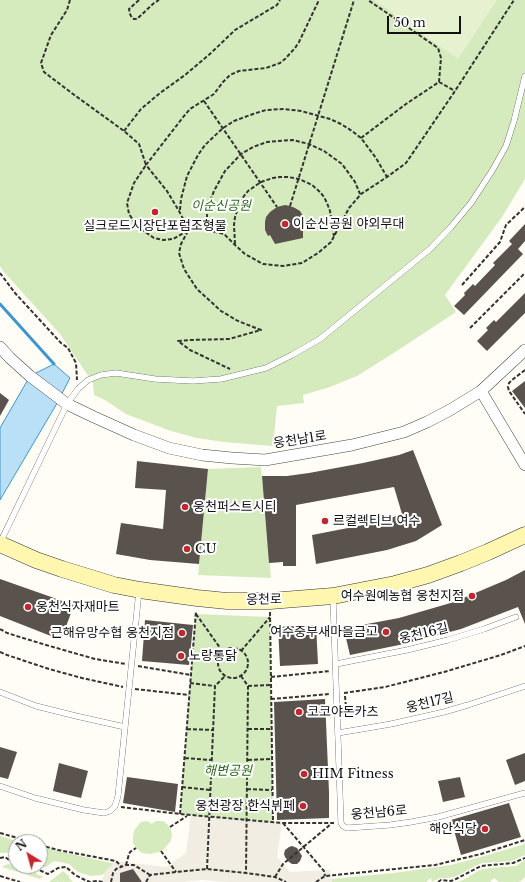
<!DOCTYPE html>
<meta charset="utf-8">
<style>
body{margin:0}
#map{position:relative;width:525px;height:882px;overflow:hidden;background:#fffdf5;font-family:"Libre Baskerville",serif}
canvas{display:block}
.north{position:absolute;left:8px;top:834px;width:40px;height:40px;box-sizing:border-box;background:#fff;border:1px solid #a0a0a0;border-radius:50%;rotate:323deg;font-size:11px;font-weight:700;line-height:16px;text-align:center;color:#111}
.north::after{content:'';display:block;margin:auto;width:14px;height:18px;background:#c4262e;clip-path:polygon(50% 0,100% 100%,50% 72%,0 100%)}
.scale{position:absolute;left:387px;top:16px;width:74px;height:18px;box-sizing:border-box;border:2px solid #111;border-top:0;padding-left:5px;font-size:12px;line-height:14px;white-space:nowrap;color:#111;-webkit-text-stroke:3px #fff;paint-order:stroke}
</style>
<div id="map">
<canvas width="525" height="882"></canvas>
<div class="north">N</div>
<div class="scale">50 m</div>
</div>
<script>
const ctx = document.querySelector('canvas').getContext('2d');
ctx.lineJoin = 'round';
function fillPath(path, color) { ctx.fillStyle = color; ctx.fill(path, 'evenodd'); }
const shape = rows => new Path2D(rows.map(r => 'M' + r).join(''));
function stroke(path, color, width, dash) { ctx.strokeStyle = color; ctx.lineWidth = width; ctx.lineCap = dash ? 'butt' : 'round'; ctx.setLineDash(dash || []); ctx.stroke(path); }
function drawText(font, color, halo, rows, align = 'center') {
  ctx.font = font + ' "Libre Baskerville","Noto Sans KR",serif'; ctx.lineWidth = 4; ctx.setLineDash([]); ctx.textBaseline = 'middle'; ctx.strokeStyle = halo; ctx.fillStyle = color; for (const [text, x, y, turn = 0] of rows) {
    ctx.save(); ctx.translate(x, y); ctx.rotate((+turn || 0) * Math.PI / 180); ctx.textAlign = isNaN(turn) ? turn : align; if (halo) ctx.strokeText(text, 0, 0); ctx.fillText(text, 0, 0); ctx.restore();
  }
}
const green = shape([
 [0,0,525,0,525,179,502,217,445,295,456,312,403,347,357,376,330,387,303,395,304,403,277,406,273,446,224,442,197,438,171,431,126,414,105,400,94,395,93,383,60,334,3,271,0,266],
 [261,467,271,578,198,575,208,469],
 [196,614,270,617,273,822,247,820,180,814],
 [147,821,152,824,156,821,163,821,167,824,171,829,172,836,170,842,163,850,159,852,150,854,142,853,136,848,133,843,133,835,135,829,141,822],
 [0,836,20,842,16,842,16,860,12,857,9,853,0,853],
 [525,844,525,855,512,861,482,863,475,866,457,876,447,878,440,878,432,882,431,878,426,882,332,882,331,879,394,873,451,865,488,855],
 [40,847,116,864,102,875,91,876,78,872,69,864,54,861,46,867,41,867,40,866],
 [525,860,525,877,522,880,519,882,499,882,494,878,490,882,456,882,463,880,480,870,490,868,516,866],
 [9,864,11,865,15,869,19,870,22,870,28,868,31,869,37,874,43,877,40,879,2,867,5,865],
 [63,871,68,875,70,879,73,882,64,882,64,881,63,882,58,882,57,881,57,882,49,882]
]);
const pitch = shape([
 [374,0,497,0,458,59]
]);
const plaza = shape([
 [191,815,282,823,277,857,290,872,330,870,332,882,226,882,202,880,183,882,101,882,106,870,116,861,166,867,186,853]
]);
const water = shape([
 [54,364,70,378,56,405,0,500,0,428,30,376,54,364]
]);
const stream = shape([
 [0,304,54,364]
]);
const building = shape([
 [285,205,290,206,295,208,300,211,303,216,305,221,305,227,303,227,303,238,275,244,270,235,268,236,265,230,265,222,266,217,270,212,277,207],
 [525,224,525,241,518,249,523,254,464,315,454,306,465,295,464,293,473,284,475,286,495,265,493,263,512,244,509,241],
 [525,293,525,313,487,351,477,341,488,330,486,328,494,320,496,322],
 [525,381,525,408,512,391],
 [0,393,9,400,0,416],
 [413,450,442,525,416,541,387,550,316,564,312,535,379,522,402,514,394,487,296,505,296,566,283,566,283,562,269,563,262,476,287,476,309,473,363,463,399,455],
 [137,461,208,469,199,564,150,560,116,554,121,523,163,529,166,490,135,488],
 [525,570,525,624,518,607,461,629,404,644,350,655,345,634,351,627,399,618,454,602,506,580],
 [0,579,74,605,61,640,0,616],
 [145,620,193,625,189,665,142,661],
 [316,625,318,664,280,666,278,627],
 [325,699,329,792,329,818,277,820,274,702],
 [0,747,17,752,8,779,0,777],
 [525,753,525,781,515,785,506,760],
 [59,763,88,771,81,798,53,791],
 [127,777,178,784,175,812,123,803],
 [460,777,465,797,443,802,438,781],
 [509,803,521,837,461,855,451,820],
 [292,846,297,848,302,856,300,861,297,864,292,864,289,862,285,857,284,854,285,850,289,847],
 [133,869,142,882,120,882,120,873]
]);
const path = shape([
 [70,0,67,10,51,35,41,63,44,72,73,94,124,131,139,144,146,165,134,183,127,203,129,214,135,223,144,231,154,238,163,240,173,239,189,230,207,230,224,234,235,245,245,254,263,264,283,266,302,263,318,253,331,242,349,208,361,194,387,177,406,163,455,91,514,0],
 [139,0,129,9,130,14,132,18,134,19,137,19,154,3,159,0],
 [439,82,455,91],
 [204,101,277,207],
 [124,131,141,109,160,93,185,75,211,53,235,30,277,5,280,0],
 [361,138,406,104,439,82,441,58,438,48,368,0],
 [290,206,354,0],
 [180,210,181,199,187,176,198,155,205,145,223,128,234,121,253,114,266,110,284,109,301,111,330,119,341,124,352,131,361,138,376,158,387,177],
 [189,230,179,211,167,191,146,165,184,116,190,109,214,94,223,82,230,75,239,71,266,68,280,63,285,59,295,48,299,42,319,0],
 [207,230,207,215,210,201,214,191,225,171,241,154,253,147,267,142,278,141,293,140,309,144,324,151,342,164,355,182,360,194],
 [188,231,181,244,179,253,184,269,197,289,221,311,238,321,261,330,229,339,190,340,178,341,190,350,230,369],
 [235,244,234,225,235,217,240,203,244,196,248,191,261,182,273,178,280,177,288,177,299,179,312,185,320,192,324,197,327,203,330,211,334,236],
 [0,273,15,293,61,343,68,348,76,363,77,380],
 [462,285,500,242,506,225,525,207],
 [470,328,525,273],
 [525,370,512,380,509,383,508,387,509,391,525,414],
 [270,612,273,822],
 [196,614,223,652],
 [0,629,7,633,46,645,95,659,126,664],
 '218 663a15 15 0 1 1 30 0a15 15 0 1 1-30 0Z',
 [241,651,270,617],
 [0,652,7,655,49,669,82,678,123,687],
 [138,666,191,675],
 [241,676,248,686,246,873],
 [271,677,330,671],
 [190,683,215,686],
 [248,686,271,685],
 [135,689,189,695],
 [344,693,385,687,444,672,501,655,525,646],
 [345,696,347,719],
 [271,699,330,694],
 [187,729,213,730],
 [248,729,272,729],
 [185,758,211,760],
 [248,760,272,759],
 [182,787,210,790],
 [247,789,272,790],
 [121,807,180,814,282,823,334,823],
 [180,814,196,611],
 [283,823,324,871,325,876],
 [170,827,187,816],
 [0,833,32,842],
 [40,845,58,850,116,861,121,866],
 [161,851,176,872],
 [0,858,5,857,16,865],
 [126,865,129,854,130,852,136,848],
 [18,866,28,866],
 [36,866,39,870,48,874,58,868,66,867,75,875,83,879,90,882,97,881,103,882],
 [207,869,215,686,225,676],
 [0,876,20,882],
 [275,877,283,864,331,824],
 [111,882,113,873,116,869,126,865,134,865,150,875],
 [146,882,150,875,176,872,207,869,246,873,275,877,286,882],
 [316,882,325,876,435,865,481,854,525,840],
 [438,882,441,880,451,881,456,879,481,866,513,863,525,858]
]);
const lane = shape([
 [0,543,67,404,78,389,88,380,101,375,116,373,155,379,193,381,221,379,266,368,292,355,320,339,430,249,451,227,471,203,492,171,506,146,514,121,525,76],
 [333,598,341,823,343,826,347,828,390,825,411,822,438,817,525,793],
 [336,664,407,650,448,640,484,629,516,617],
 [0,692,36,706,76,716,125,727],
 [338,733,391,724,444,712,468,705,525,686],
 [0,786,35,798,84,810,104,813,110,811,115,806,118,796,139,591]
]);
const street = shape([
 [0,347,10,358,30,376,67,404,94,417,134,435,169,448,202,455,232,458,265,460,352,445,404,432,427,422,450,410,481,391,525,350],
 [481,391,525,465]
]);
const secondary = shape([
 [0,544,36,560,62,569,114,585,140,590,197,598,227,601,270,601,333,596,395,584,428,575,461,563,488,552,525,535]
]);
const markers = [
 [155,212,4,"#c4262e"],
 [285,224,4,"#c4262e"],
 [185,507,4,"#c4262e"],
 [325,521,4,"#c4262e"],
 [187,549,4,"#c4262e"],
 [472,596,4,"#c4262e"],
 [28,607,4,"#c4262e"],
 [386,632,4,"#c4262e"],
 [182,633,4,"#c4262e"],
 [181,656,4,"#c4262e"],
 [299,712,4,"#c4262e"],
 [304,774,4,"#c4262e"],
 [303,806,4,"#c4262e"],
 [485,829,4,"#c4262e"]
];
const parkNames = [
 ["이순신공원",221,206],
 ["해변공원",228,771]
];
const poiNames = [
 ["이순신공원 야외무대",293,224],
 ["실크로드시장단포럼조형물",155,226,"center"],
 ["웅천퍼스트시티",193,507],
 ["르컬렉티브 여수",333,521],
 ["CU",195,549],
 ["여수원예농협 웅천지점",464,596,"right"],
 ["웅천식자재마트",36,607],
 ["여수중부새마을금고",378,632,"right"],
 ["근해유망수협 웅천지점",174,633,"right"],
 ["노랑통닭",189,656],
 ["코코야돈카츠",307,712],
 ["HIM Fitness",312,774],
 ["웅천광장 한식뷔페",295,806,"right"],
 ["해안식당",477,829,"right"]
];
const streetNames = [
 ["웅천남1로",300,440,-9],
 ["웅천로",264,600,-1],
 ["웅천16길",424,634,-14],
 ["웅천17길",430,703,-14],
 ["웅천남6로",379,813,-5]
];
fillPath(green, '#d5ebbd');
fillPath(pitch, '#e6f2cf');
fillPath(plaza, '#f1ede2');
fillPath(water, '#b9e0f7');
stroke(water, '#3f96cf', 1);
stroke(stream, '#3f96cf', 3);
fillPath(building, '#5a524d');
stroke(lane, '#444', 6);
stroke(street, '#444', 12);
stroke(secondary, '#333', 17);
stroke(path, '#333', 2, [4, 2]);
stroke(lane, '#fff', 5.5);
stroke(street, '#fff', 11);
stroke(secondary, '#fff6b0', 16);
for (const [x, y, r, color] of markers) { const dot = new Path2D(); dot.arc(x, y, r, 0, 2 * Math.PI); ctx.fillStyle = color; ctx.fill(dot); stroke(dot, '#fff', 1.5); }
drawText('italic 13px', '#2f6b1f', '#fff', parkNames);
drawText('13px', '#111', '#fff', poiNames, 'left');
drawText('13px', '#111', '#fff', streetNames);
</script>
